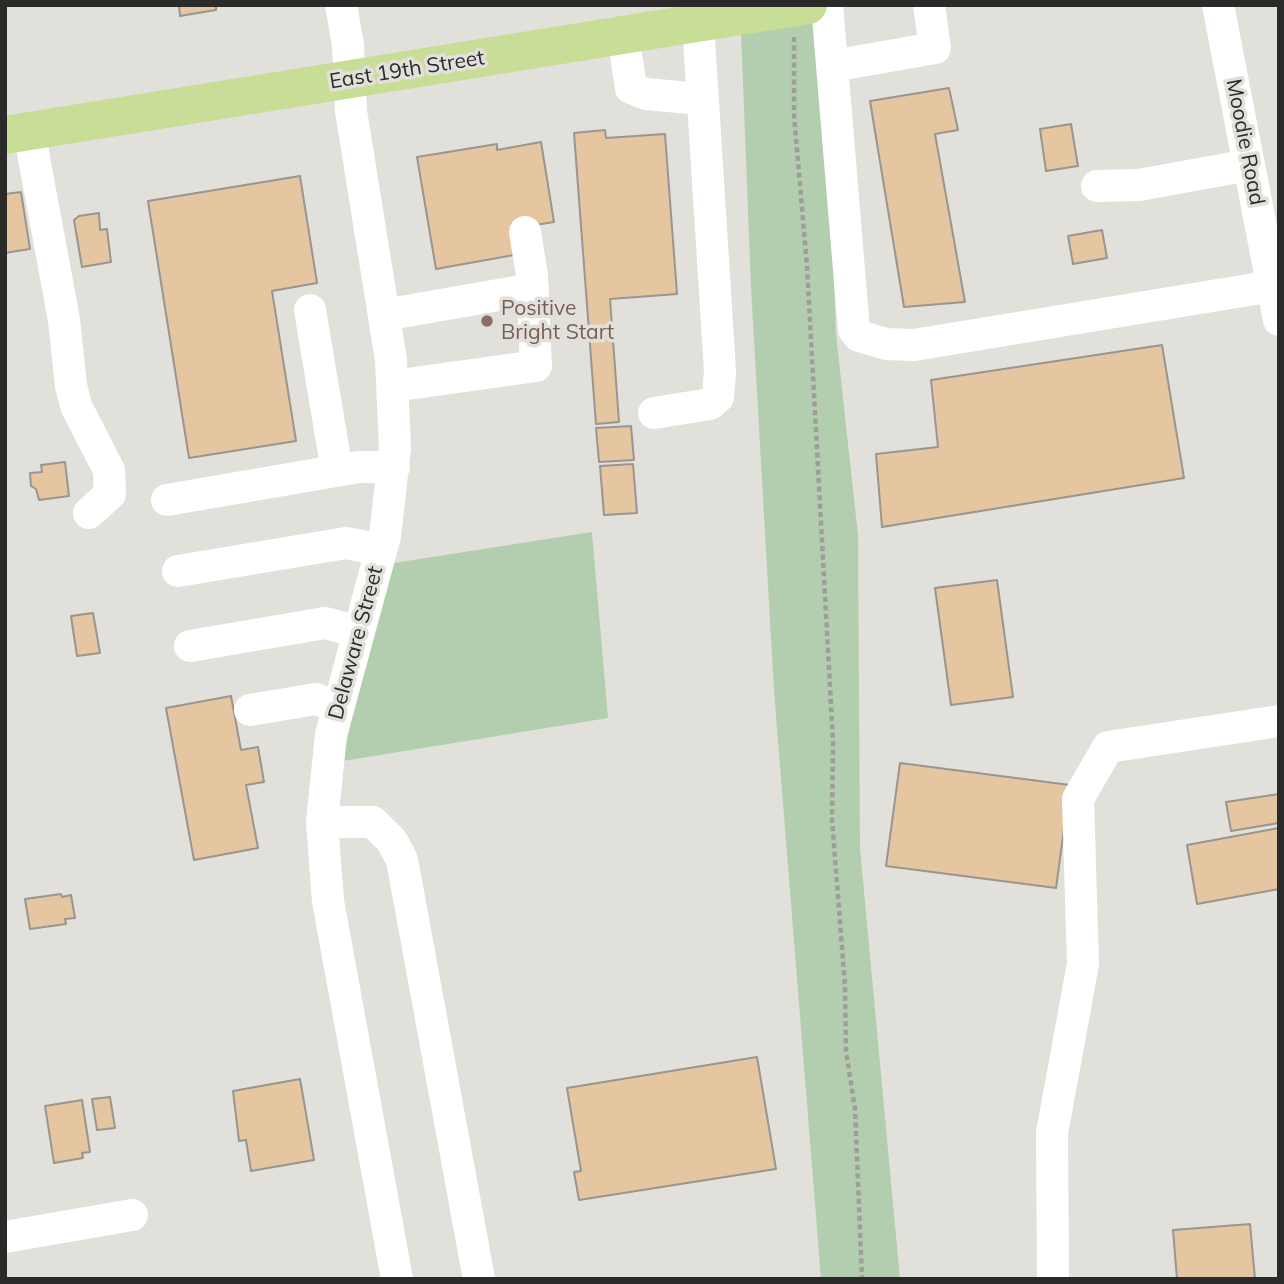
<!DOCTYPE html>
<style>
body{margin:0}
#map{position:relative;width:1284px;height:1284px;overflow:hidden;background:#e1e0db;font-family:Mulish,sans-serif}
canvas{display:block}
.frame{position:absolute;inset:0;border:7px solid #2a2a28;pointer-events:none}
</style>
<div id="map">
<canvas width="1284" height="1284"></canvas>
<div class="frame"></div>
</div>
<script>
const ctx = document.querySelector('canvas').getContext('2d');
ctx.lineJoin = 'round';
function fillPath(path, color) { ctx.fillStyle = color; ctx.fill(path, 'evenodd'); }
const shape = rows => new Path2D(rows.map(r => 'M' + r).join(''));
function stroke(path, color, width, dash) { ctx.strokeStyle = color; ctx.lineWidth = width; ctx.lineCap = dash ? 'butt' : 'round'; ctx.setLineDash(dash || []); ctx.stroke(path); }
function drawText(font, color, halo, rows, align = 'center') {
  ctx.font = font + ' Mulish,sans-serif'; ctx.lineWidth = 7; ctx.setLineDash([]); ctx.textBaseline = 'middle'; ctx.strokeStyle = halo; ctx.fillStyle = color; for (const [text, x, y, turn = 0] of rows) {
    ctx.save(); ctx.translate(x, y); ctx.rotate((+turn || 0) * Math.PI / 180); ctx.textAlign = isNaN(turn) ? turn : align; if (halo) ctx.strokeText(text, 0, 0); ctx.fillText(text, 0, 0); ctx.restore();
  }
}
const green = shape([
 [824,5,836,334,858,535,860,848,900,1279,821,1279,774,691,751,287,741,33],
 [592,532,608,718,343,761,352,715,394,563]
]);
const building = shape([
 [179,5,216,5,216,10,180,16,179,5],
 [949,88,958,130,935,134,965,302,904,307,870,101,949,88],
 [1071,124,1078,166,1046,171,1040,129,1071,124],
 [605,130,606,138,665,134,677,294,610,299,619,422,596,424,574,133,605,130],
 [541,142,554,222,510,229,514,255,436,269,417,157,497,144,497,150,541,142],
 [300,176,317,283,272,291,296,441,189,458,148,201,300,176],
 [21,192,30,249,5,253,5,194,21,192],
 [99,213,100,230,107,229,111,262,82,267,74,220,79,216,99,213],
 [1102,230,1107,258,1073,264,1068,236,1102,230],
 [1162,345,1184,478,882,527,876,454,938,447,931,380,1162,345],
 [631,426,634,460,599,462,596,428,631,426],
 [65,462,69,496,39,500,36,489,31,486,30,473,42,472,41,465,65,462],
 [633,464,637,513,604,515,600,466,633,464],
 [997,580,1013,697,951,705,935,588,997,580],
 [93,613,100,653,77,656,71,616,93,613],
 [231,696,241,750,258,747,264,782,246,785,258,848,194,860,166,708,231,696],
 [900,763,1070,785,1056,888,886,866,900,763],
 [1279,794,1279,823,1231,831,1226,802,1279,794],
 [1279,828,1279,889,1197,904,1187,845,1279,828],
 [61,894,62,897,71,895,75,918,65,919,66,924,30,929,25,899,61,894],
 [757,1057,776,1169,579,1200,574,1172,581,1171,567,1088,757,1057],
 [300,1079,314,1160,251,1171,246,1140,239,1141,233,1091,300,1079],
 [110,1097,115,1128,97,1130,92,1099,110,1097],
 [82,1100,90,1152,82,1153,83,1158,54,1163,45,1106,82,1100],
 [1250,1224,1255,1279,1177,1279,1173,1230,1250,1224]
]);
const path = shape([
 [794,37,794,115,807,266,833,742,832,820,845,986,846,1051,855,1109,862,1279]
]);
const minor = shape([
 [341,5,348,45,351,111,391,360,395,448,385,536,331,735,322,822,328,901,397,1279],
 [827,5,854,330,859,336,886,344,914,345,1273,286],
 [1218,5,1279,320],
 [623,35,631,88,646,94,701,99],
 [832,66,935,48,929,5],
 [29,131,64,320,71,386,77,408,109,470,110,494,89,513],
 [1097,186,1139,185,1249,165],
 [310,310,337,471],
 [384,315,533,289],
 [393,386,536,366,532,276,525,232],
 [654,413,710,404,718,397,720,371,698,23],
 [167,500,359,467,394,467],
 [178,571,346,543,381,550],
 [190,646,325,623,359,632],
 [250,710,316,699,338,708],
 [322,822,373,822,392,841,402,860,479,1279],
 [5,1237,132,1215],
 [1053,1279,1052,1133,1083,964,1078,799,1108,747,1279,721]
]);
const major = shape([
 [5,135,808,5]
]);
const markers = [
 [487,321,7,"#8d6e63"]
];
const streetNames = [
 ["East 19th Street",407,70,-9],
 ["Moodie Road",1245,142,79],
 ["Delaware Street",356,643,-75]
];
const educationNames = [
 ["Positive",501,309],
 ["Bright Start",501,333]
];
fillPath(green, '#b3ceae');
fillPath(building, '#e5c6a0');
stroke(building, '#999591', 2);
stroke(path, '#9e9d9a', 4.5, [5, 3.5]);
stroke(minor, '#fff', 32);
stroke(major, '#c8dd95', 38);
for (const [x, y, r, color] of markers) { const dot = new Path2D(); dot.arc(x, y, r, 0, 2 * Math.PI); ctx.fillStyle = color; ctx.fill(dot); stroke(dot, '#e1e0db', 2.5); }
drawText('21px', '#2a2a28', '#e1e0db', streetNames);
drawText('21px', '#785e54', '#e1e0db', educationNames, 'left');
</script>
